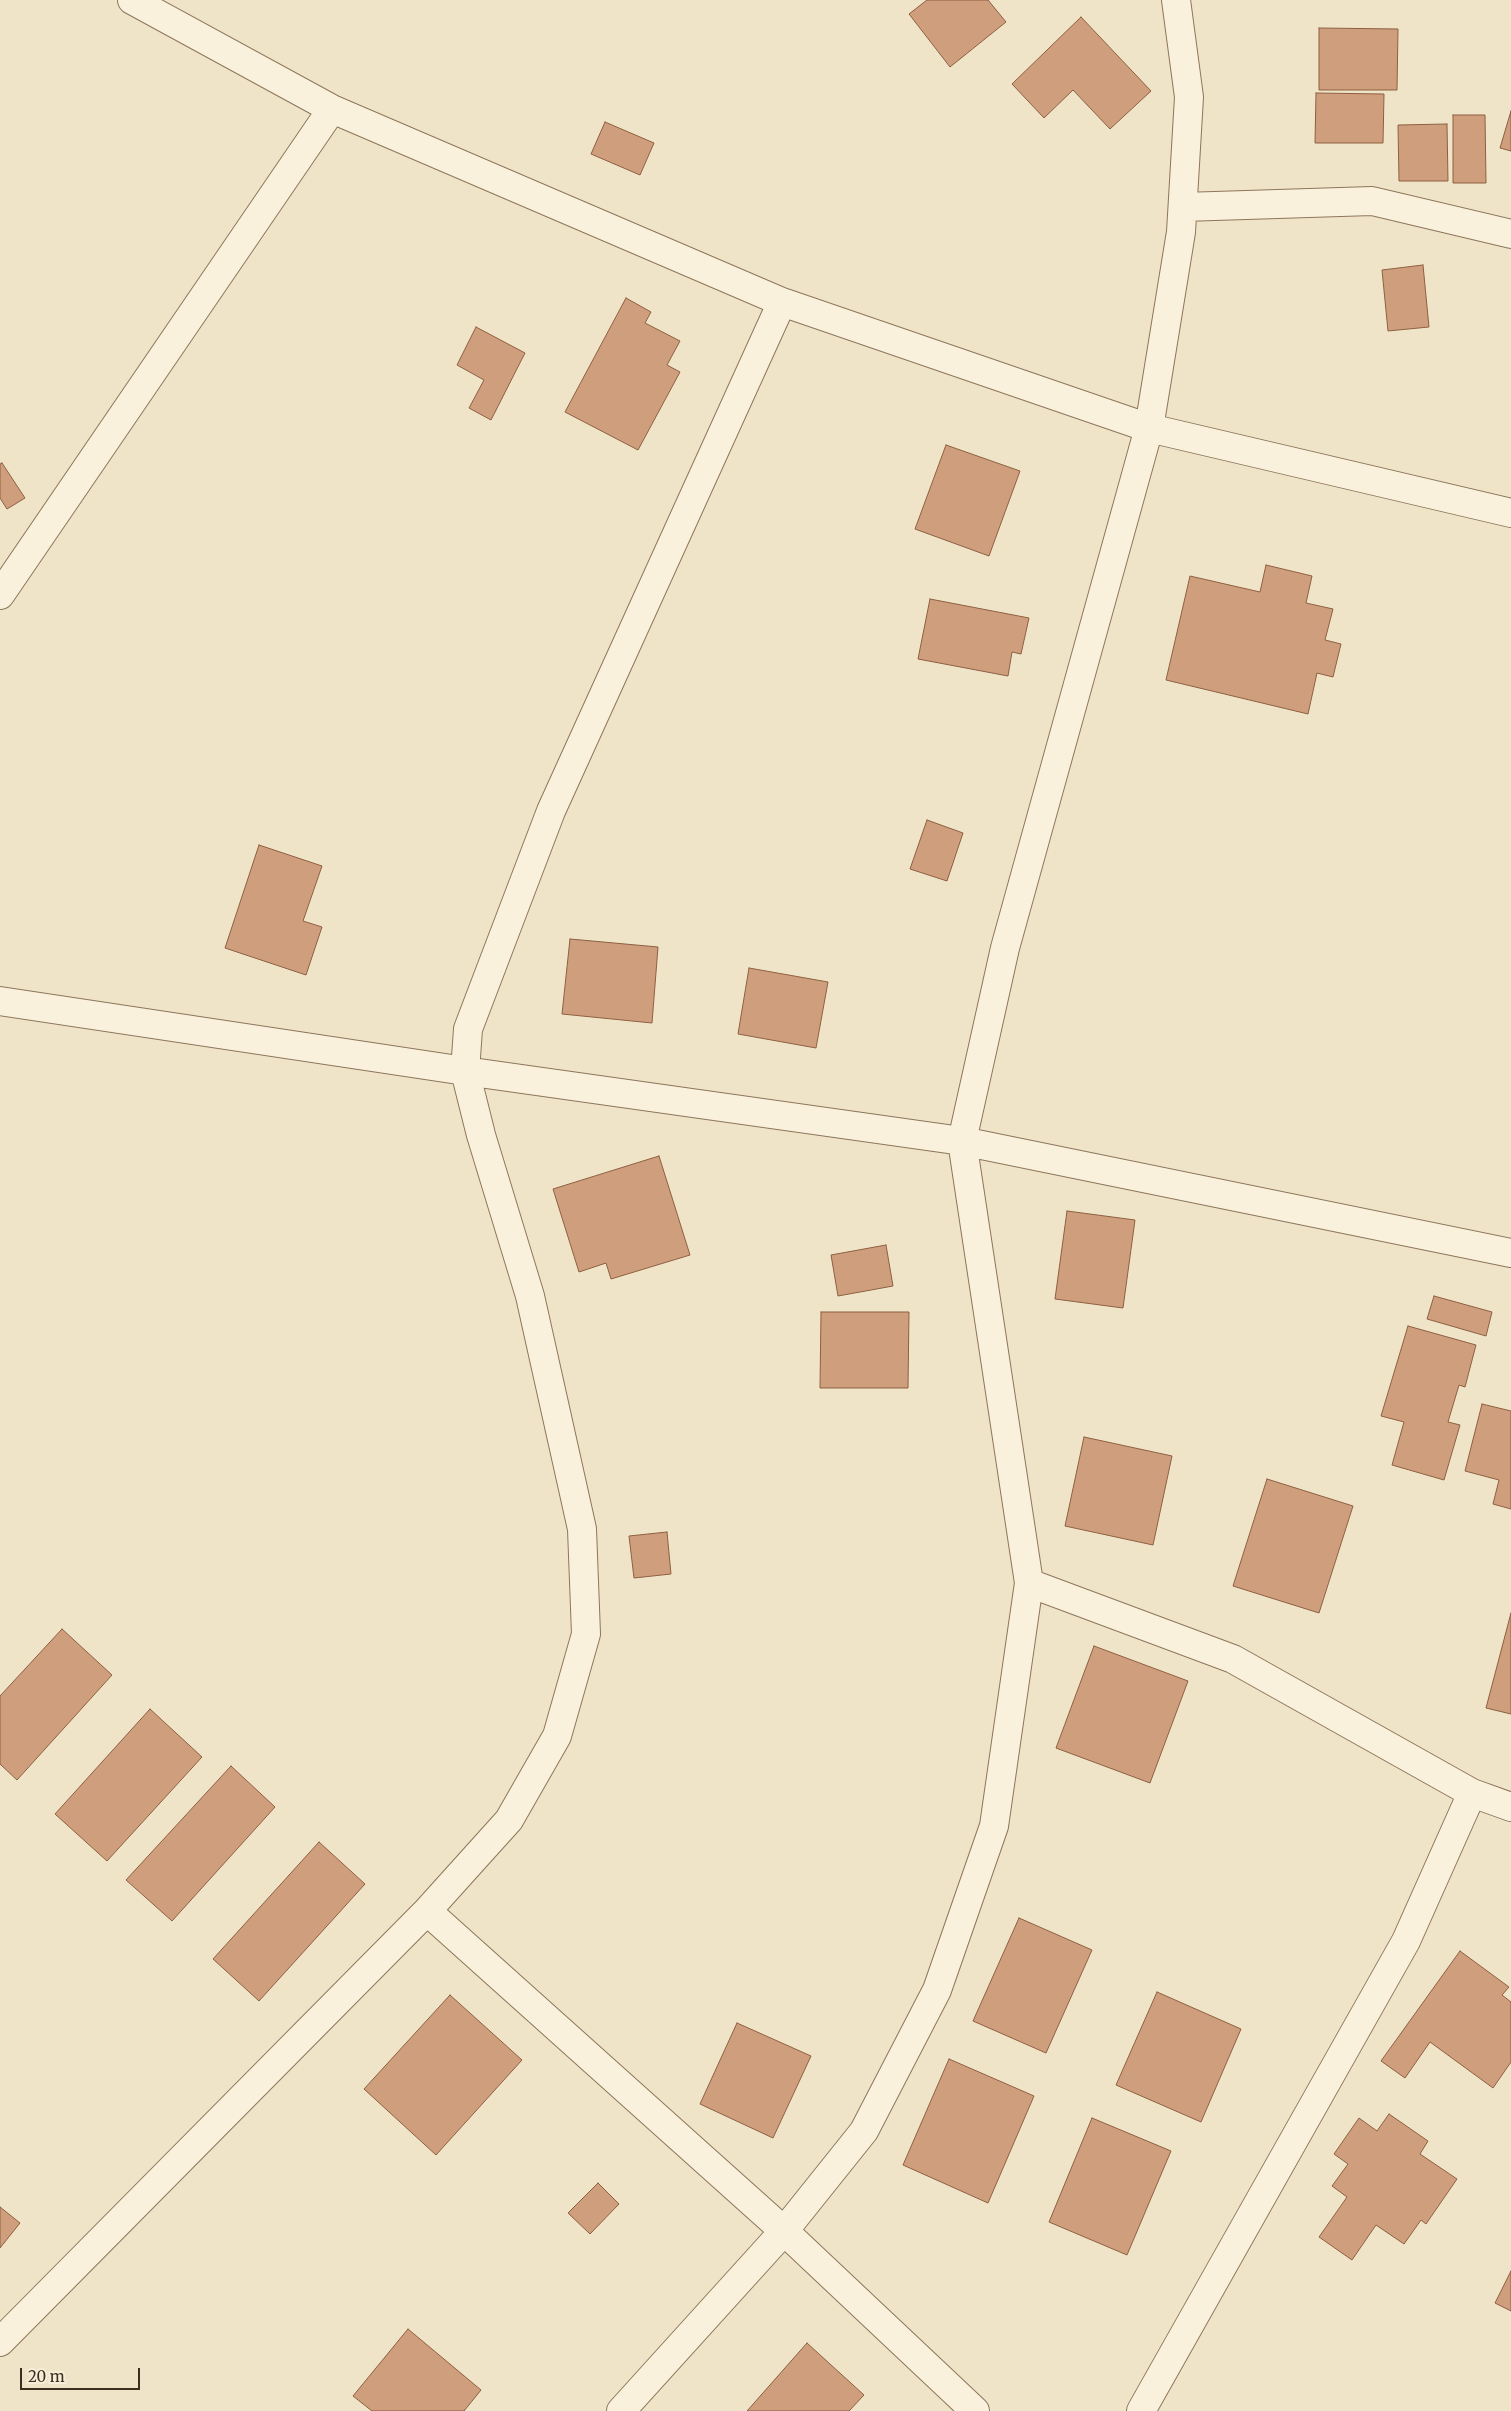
<!DOCTYPE html>
<style>
body{margin:0}
#map{position:relative;width:1511px;height:2411px;overflow:hidden;background:#f0e4c8;font-family:Merriweather,serif}
canvas{display:block}
.scale{position:absolute;left:20px;top:2368px;width:120px;height:22px;box-sizing:border-box;border:2px solid #3d2e20;border-top:0;padding-left:6px;font-size:15px;line-height:18px;white-space:nowrap;color:#3d2e20;-webkit-text-stroke:4px #f7eed8;paint-order:stroke}
</style>
<div id="map">
<canvas width="1511" height="2411"></canvas>
<div class="scale">20 m</div>
</div>
<script>
const ctx = document.querySelector('canvas').getContext('2d');
ctx.lineJoin = 'round';
function fillPath(path, color) { ctx.fillStyle = color; ctx.fill(path, 'evenodd'); }
const shape = rows => new Path2D(rows.map(r => 'M' + r).join(''));
function stroke(path, color, width, dash) { ctx.strokeStyle = color; ctx.lineWidth = width; ctx.lineCap = dash ? 'butt' : 'round'; ctx.setLineDash(dash || []); ctx.stroke(path); }
const building = shape([
 [927,0,988,0,1006,22,950,67,909,14,927,0],
 [1081,17,1151,91,1110,129,1073,90,1044,118,1012,84,1081,17],
 [1319,28,1398,29,1397,90,1319,90,1319,28],
 [1316,93,1384,94,1383,143,1315,143,1316,93],
 [1511,111,1511,151,1500,148,1511,111],
 [1453,115,1485,115,1486,183,1453,183,1453,115],
 [605,122,654,143,640,175,591,154,605,122],
 [1447,124,1448,181,1399,181,1398,125,1447,124],
 [1423,265,1429,327,1388,331,1382,270,1423,265],
 [626,298,651,312,645,323,680,341,667,365,680,372,638,450,565,412,626,298],
 [476,327,525,353,491,420,469,408,484,380,457,365,476,327],
 [946,445,1020,471,989,556,915,529,946,445],
 [2,463,25,498,7,509,0,498,0,464,2,463],
 [1266,565,1312,576,1306,603,1333,609,1325,640,1341,644,1333,677,1317,673,1308,714,1166,680,1190,576,1260,592,1266,565],
 [930,599,1029,618,1021,654,1012,652,1008,676,918,659,930,599],
 [927,820,963,833,947,881,910,869,927,820],
 [259,845,322,866,303,921,322,927,306,975,225,948,259,845],
 [570,939,658,947,652,1023,562,1014,570,939],
 [749,968,828,982,816,1048,738,1034,749,968],
 [659,1156,690,1255,611,1279,606,1263,579,1272,553,1189,659,1156],
 [1067,1211,1135,1220,1123,1308,1055,1299,1067,1211],
 [886,1245,893,1286,838,1296,831,1255,886,1245],
 [1434,1296,1492,1312,1486,1336,1427,1319,1434,1296],
 [821,1312,909,1312,908,1388,820,1388,821,1312],
 [1408,1326,1476,1345,1465,1387,1459,1385,1448,1422,1460,1425,1444,1480,1392,1465,1404,1422,1381,1416,1408,1326],
 [1482,1404,1511,1411,1511,1509,1493,1504,1499,1480,1465,1471,1482,1404],
 [1084,1437,1172,1456,1153,1545,1065,1526,1084,1437],
 [1267,1479,1353,1506,1319,1613,1233,1586,1267,1479],
 [667,1532,671,1574,634,1578,629,1536,667,1532],
 [1511,1613,1511,1714,1486,1708,1511,1613],
 [62,1629,112,1675,17,1780,0,1764,0,1696,62,1629],
 [1094,1646,1188,1681,1150,1783,1056,1748,1094,1646],
 [150,1709,202,1757,107,1861,55,1814,150,1709],
 [231,1766,275,1807,172,1921,126,1880,231,1766],
 [319,1842,365,1884,259,2001,213,1959,319,1842],
 [1019,1918,1092,1950,1046,2053,973,2021,1019,1918],
 [1460,1951,1509,1987,1502,1995,1511,2002,1511,2062,1493,2088,1430,2042,1405,2078,1381,2061,1460,1951],
 [1157,1992,1241,2029,1201,2122,1116,2085,1157,1992],
 [450,1995,522,2060,436,2155,364,2089,450,1995],
 [737,2023,811,2056,773,2138,700,2104,737,2023],
 [949,2059,1034,2096,988,2203,903,2165,949,2059],
 [1389,2114,1428,2141,1420,2154,1457,2179,1426,2224,1421,2220,1404,2244,1376,2225,1352,2260,1319,2237,1347,2197,1332,2186,1348,2164,1334,2154,1359,2118,1377,2131,1389,2114],
 [1092,2118,1171,2151,1127,2255,1049,2222,1092,2118],
 [598,2183,619,2204,590,2234,568,2213,598,2183],
 [0,2207,20,2223,0,2248,0,2207],
 [1511,2271,1511,2311,1495,2303,1511,2271],
 [408,2329,481,2390,464,2411,372,2411,353,2396,408,2329],
 [807,2343,864,2395,849,2411,747,2411,807,2343]
]);
const minor = shape([
 [132,0,332,109,782,302],
 [1183,207,1372,201,1511,234],
 [0,595,332,109],
 [0,1001,465,1071,962,1141,1511,1253],
 [1029,1583,1233,1659,1472,1793,1511,1807],
 [427,1911,784,2231,975,2411],
 [0,2342,427,1911,509,1820,557,1736,586,1634,582,1529,530,1296,481,1135,465,1071,468,1029,551,811,782,302,1149,428,1511,513],
 [621,2411,784,2231,864,2131,937,1990,994,1826,1029,1583,962,1141,1005,948,1149,428,1181,232,1189,97,1176,0],
 [1141,2411,1406,1941,1472,1793]
]);
fillPath(building, '#cf9f7d');
stroke(building, '#8d5f41', 1);
stroke(minor, '#8d765c', 30);
stroke(minor, '#faf1dc', 28);
</script>
